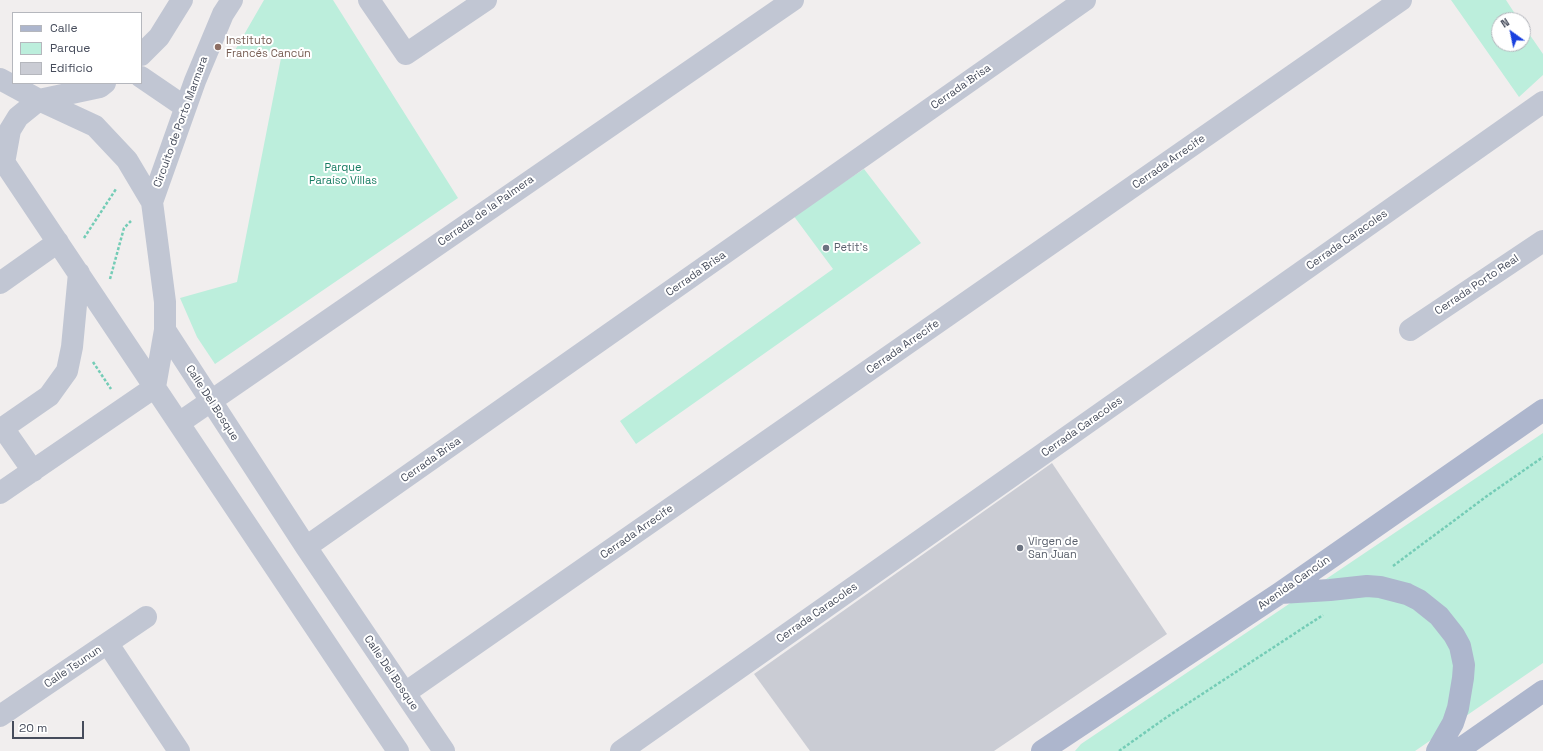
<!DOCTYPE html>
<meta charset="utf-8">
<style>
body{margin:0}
#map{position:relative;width:1543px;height:751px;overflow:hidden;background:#f1eeee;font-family:"Space Grotesk",sans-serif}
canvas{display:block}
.legend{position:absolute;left:12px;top:12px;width:130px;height:72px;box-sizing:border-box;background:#fff;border:1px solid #b5b7bd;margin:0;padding:5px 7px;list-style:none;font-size:12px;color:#464c5b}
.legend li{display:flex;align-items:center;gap:8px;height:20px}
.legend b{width:20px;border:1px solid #b5b7bd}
.north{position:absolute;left:1491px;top:12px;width:40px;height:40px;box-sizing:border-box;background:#fff;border:1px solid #b5b7bd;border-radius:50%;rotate:327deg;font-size:11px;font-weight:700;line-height:16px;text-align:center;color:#464c5b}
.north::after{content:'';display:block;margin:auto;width:14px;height:18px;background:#1940df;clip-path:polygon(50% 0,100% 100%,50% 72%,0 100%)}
.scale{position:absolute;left:12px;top:721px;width:72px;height:18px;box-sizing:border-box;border:2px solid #464c5b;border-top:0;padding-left:5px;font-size:12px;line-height:14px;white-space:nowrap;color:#464c5b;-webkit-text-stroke:3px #fff;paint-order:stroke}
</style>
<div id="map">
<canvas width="1543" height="751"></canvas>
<ul class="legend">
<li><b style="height:5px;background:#adb6cd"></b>Calle</li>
<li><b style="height:11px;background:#bceedc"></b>Parque</li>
<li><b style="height:11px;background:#caccd4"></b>Edificio</li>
</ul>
<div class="north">N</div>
<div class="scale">20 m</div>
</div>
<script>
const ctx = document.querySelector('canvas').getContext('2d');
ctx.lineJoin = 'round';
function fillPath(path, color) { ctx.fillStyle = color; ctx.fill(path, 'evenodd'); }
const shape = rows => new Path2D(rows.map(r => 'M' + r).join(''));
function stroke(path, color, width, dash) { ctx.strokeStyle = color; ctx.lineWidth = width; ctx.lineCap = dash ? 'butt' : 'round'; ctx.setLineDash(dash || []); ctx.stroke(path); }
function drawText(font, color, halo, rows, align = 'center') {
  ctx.font = font + ' "Space Grotesk",sans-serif'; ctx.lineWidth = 4; ctx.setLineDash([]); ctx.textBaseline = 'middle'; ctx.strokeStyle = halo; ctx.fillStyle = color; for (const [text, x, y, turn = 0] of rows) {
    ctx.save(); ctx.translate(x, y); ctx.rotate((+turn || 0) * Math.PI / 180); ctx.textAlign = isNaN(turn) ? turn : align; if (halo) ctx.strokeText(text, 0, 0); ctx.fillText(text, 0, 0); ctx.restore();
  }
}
const green = shape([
 [264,0,333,0,458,198,215,364,197,337,180,298,237,282,282,53,234,52],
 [1451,0,1506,0,1519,20,1499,20,1499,44,1523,44,1523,25,1543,54,1543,75,1519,97],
 [864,169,921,243,636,444,620,421,833,269,793,215],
 [1543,433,1543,663,1415,751,1075,751,1081,744]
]);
const building = shape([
 [1052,463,1167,634,994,751,810,751,754,674]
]);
const path = shape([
 [84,238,116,189],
 [110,279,124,228,131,221],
 [93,362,111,389],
 [1393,566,1487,496,1543,457],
 [1119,751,1164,719,1323,615]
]);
const minor = shape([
 [369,0,406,54,486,0],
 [141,55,159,37,182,0],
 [141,77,185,107],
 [0,79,39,100,95,126,127,160,152,202,165,302,165,330,306,547,444,751],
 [0,156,398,751],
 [4,163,10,130,18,117,39,100,100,87,105,83],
 [152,202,195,81,223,14,232,0],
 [0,283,58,242],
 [1410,330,1543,241],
 [179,423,793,0],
 [3,428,33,471],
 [0,430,49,396,67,371,72,347,79,273],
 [0,493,155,387,165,330],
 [306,547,1085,0],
 [108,644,179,751],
 [405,693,1401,0],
 [0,716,146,617],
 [621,751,1543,102]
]);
const major = shape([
 [1280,593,1330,590,1367,586,1380,587,1407,594,1419,600,1439,616,1454,635,1460,646,1464,665,1463,678,1458,708,1453,723,1437,751],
 [1042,751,1280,593,1543,410],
 [1457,751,1543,691]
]);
const markers = [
 [218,47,4,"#8d6e63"],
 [826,248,4,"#6b7280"],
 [1020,548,4,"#6b7280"]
];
const educationNames = [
 ["Instituto",226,41],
 ["Francés Cancún",226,54]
];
const streetNames = [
 ["Cerrada Brisa",961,87,-35],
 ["Circuito de Porto Marmara",181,122,-70],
 ["Cerrada Arrecife",1169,162,-35],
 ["Cerrada de la Palmera",486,211,-35],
 ["Cerrada Caracoles",1347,240,-35],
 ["Cerrada Brisa",696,274,-35],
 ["Cerrada Porto Real",1477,285,-34],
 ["Cerrada Arrecife",903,347,-35],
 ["Calle Del Bosque",212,403,57],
 ["Cerrada Caracoles",1082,427,-35],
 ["Cerrada Brisa",431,460,-35],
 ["Cerrada Arrecife",637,532,-35],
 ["Avenida Cancún",1294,583,-35],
 ["Cerrada Caracoles",817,613,-35],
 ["Calle Tsunun",73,667,-34],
 ["Calle Del Bosque",391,673,56]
];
const parkNames = [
 ["Parque",343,168],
 ["Paraíso Villas",343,181]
];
const worshipNames = [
 ["Petit's",834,248],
 ["Virgen de",1028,542],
 ["San Juan",1028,555]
];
fillPath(green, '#bceedc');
fillPath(building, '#caccd4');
stroke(path, '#74ccb6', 2.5, [3, 2]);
stroke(minor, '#c1c6d3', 22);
stroke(major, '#adb6cd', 22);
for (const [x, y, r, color] of markers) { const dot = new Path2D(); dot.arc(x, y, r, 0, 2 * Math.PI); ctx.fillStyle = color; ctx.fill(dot); stroke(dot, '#fff', 1.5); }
drawText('11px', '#785e54', '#fff', educationNames, 'left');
drawText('11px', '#464c5b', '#fff', streetNames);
drawText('11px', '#177c62', '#fff', parkNames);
drawText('11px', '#5b616d', '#fff', worshipNames, 'left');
</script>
